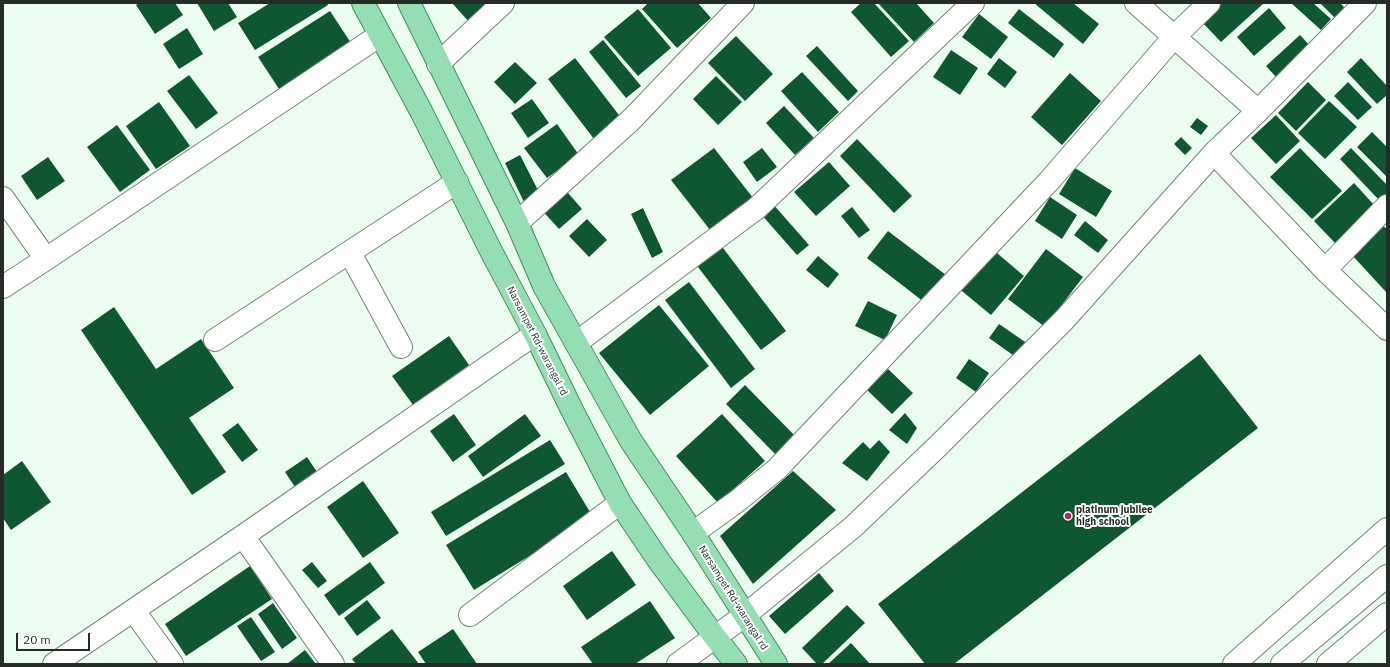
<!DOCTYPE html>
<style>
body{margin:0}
#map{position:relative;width:1390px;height:667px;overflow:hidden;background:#ecfcf0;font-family:"IBM Plex Sans",sans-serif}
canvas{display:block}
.frame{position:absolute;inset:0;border:4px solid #252b26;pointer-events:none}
.scale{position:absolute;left:16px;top:633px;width:74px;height:18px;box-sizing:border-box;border:2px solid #252b26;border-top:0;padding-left:5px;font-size:12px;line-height:14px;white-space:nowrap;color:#252b26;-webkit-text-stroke:3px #fff;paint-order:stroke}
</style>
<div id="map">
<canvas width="1390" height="667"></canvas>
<div class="frame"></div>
<div class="scale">20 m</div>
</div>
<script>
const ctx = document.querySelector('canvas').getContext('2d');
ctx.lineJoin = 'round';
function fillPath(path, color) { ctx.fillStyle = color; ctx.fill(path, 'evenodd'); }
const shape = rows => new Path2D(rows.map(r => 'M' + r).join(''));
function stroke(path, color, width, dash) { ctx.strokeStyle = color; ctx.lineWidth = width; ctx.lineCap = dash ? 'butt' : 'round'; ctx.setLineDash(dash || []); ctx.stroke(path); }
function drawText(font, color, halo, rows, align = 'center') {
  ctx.font = font + ' "IBM Plex Sans",sans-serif'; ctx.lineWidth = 4; ctx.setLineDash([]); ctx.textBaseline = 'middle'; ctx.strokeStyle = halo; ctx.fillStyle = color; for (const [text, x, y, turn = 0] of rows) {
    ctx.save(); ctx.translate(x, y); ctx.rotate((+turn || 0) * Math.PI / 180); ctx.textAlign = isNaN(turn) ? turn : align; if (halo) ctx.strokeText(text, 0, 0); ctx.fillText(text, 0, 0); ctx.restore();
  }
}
const building = shape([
 [139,3,175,3,183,15,155,34,136,5],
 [197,3,228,3,237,17,214,31],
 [270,3,327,3,328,5,255,50,238,23],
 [452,3,492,3,470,23],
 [648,3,698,3,711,18,677,48,642,9],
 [861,3,874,3,909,41,891,57,851,12],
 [878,3,916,3,934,23,914,42],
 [1034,3,1073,3,1099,24,1083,44],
 [1219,3,1264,3,1221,42,1200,20],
 [1291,3,1313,3,1331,19,1321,30],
 [1320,3,1340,3,1345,8,1335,18],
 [1269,8,1286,28,1254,56,1237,37],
 [638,9,671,48,638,76,604,37],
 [1019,9,1064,44,1054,58,1008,23],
 [330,11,351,43,279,89,258,57],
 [979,14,1008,37,991,59,962,37],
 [187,28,203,54,179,69,163,44],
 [1300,35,1311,47,1277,78,1266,66],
 [736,36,773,74,745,101,708,63],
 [603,40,641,86,626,98,589,52],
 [817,46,858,91,848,101,806,56],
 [951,50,978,68,960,95,933,77],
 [575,58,622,119,594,139,548,79],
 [999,58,1017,72,1005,88,987,74],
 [1361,58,1387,86,1387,95,1377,104,1347,72],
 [515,62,537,83,515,104,494,82],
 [802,72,839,112,818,132,781,91],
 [1070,73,1101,101,1062,145,1031,117],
 [189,75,218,113,196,129,167,91],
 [716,76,742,102,718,125,693,99],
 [1308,82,1326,100,1296,131,1278,113],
 [1348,82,1372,107,1358,120,1334,96],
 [532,99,549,123,528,138,511,113],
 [1329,101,1357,127,1325,159,1298,133],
 [159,102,190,146,156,169,126,126],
 [784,106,814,138,795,155,766,123],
 [1276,115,1300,141,1276,164,1251,138],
 [1197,118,1208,126,1201,135,1190,127],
 [557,124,579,155,547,178,524,148],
 [117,125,150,170,120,192,87,147],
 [1372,132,1387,147,1387,177,1357,147],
 [1181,137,1192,148,1185,155,1174,144],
 [857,139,912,196,894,213,840,156],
 [714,148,757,203,714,235,671,180],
 [762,148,777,167,757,182,743,162],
 [1300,148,1342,191,1312,219,1270,177],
 [1351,148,1387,185,1387,193,1379,200,1340,159],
 [520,155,541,196,525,204,505,163],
 [48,157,65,181,37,200,21,176],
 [829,162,850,186,816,216,794,192],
 [1075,168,1112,191,1096,217,1059,194],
 [1354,183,1375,206,1335,243,1314,221],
 [562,186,582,209,559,229,539,207],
 [1050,197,1077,215,1062,239,1035,221],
 [772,203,809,245,797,255,760,213],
 [852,207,870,230,859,238,841,216],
 [643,208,663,252,652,258,631,214],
 [587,219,607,240,589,257,569,236],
 [1085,221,1108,240,1098,253,1074,235],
 [1382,225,1387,229,1387,293,1351,254],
 [888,231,946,275,924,302,867,258],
 [720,244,786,331,761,350,695,263],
 [991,248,1024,276,991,315,957,287],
 [1046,249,1083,277,1045,327,1008,299],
 [818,256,839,274,828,288,806,270],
 [689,282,755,369,731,388,665,300],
 [868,301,897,315,885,340,855,326],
 [659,305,709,366,650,415,599,353],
 [114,307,156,369,201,339,234,388,189,418,226,472,192,495,81,330],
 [999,324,1028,344,1017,358,989,338],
 [449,336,469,365,413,405,392,376],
 [1200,354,1258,428,954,664,925,664,878,604],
 [969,359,989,373,976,392,956,378],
 [888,369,913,393,892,414,867,390],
 [745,385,801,442,781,460,726,404],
 [905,413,917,428,907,444,889,430],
 [454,414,476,445,453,462,430,431],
 [525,414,541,436,483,477,468,456],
 [722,414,765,461,718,503,676,456],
 [238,423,258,450,242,462,222,435],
 [550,440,565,464,446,536,431,512],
 [879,440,890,452,867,481,842,463,863,442,870,449],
 [307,457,317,472,295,487,285,472],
 [22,461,51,502,11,530,3,518,3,475],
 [793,471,836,510,753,584,720,536],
 [566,472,593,517,474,590,446,545],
 [363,481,399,533,363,558,327,507],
 [612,551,636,585,587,620,563,586],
 [312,562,327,581,318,588,302,570],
 [370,562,385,583,339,616,324,595],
 [250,566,272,599,186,656,165,624],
 [819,573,834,591,785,634,769,616],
 [367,600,381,618,357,636,344,618],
 [650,601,675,638,635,664,593,664,581,647],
 [273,603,297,638,282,649,258,614],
 [847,605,865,623,822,664,817,664,802,648],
 [251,617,275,652,261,661,237,626],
 [392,629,419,664,356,664,352,659],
 [453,629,477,664,426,664,418,652],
 [851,643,870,664,828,664],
 [305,650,316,664,287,664]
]);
const minor = shape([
 [1136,3,1258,111,1214,153,1325,270,1387,329],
 [438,64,503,3],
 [1258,111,1365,3],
 [3,198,46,259],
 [517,223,632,119,743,3],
 [350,253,401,347],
 [1325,270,1387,206],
 [3,287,46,259,380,35],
 [215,340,457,182],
 [576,343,757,208,973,3],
 [693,533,736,502,777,469,1050,180,1174,37,1209,3],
 [243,536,333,664],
 [134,611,172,664],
 [470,615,620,503],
 [54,664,243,536,535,334],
 [678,664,744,616,853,527,938,446,1064,320,1214,153],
 [1234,664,1387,529],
 [1282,664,1387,576],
 [1328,664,1387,614]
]);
const major = shape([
 [363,3,421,111,491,251,535,334,572,410,620,503,659,561,715,637,736,664],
 [409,3,517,223,544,286,631,441,693,533,776,664]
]);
const markers = [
 [1068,516,4,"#b6285c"]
];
const streetNames = [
 ["Narsampet Rd-warangal rd",537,341,63],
 ["Narsampet Rd-warangal rd",733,598,58]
];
const poiNames = [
 ["platinum jubilee",1076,510],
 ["high school",1076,522]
];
fillPath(building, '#0e5730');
stroke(minor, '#758379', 24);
stroke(major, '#409060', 24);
stroke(minor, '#fff', 22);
stroke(major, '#95ddb2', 22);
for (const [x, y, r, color] of markers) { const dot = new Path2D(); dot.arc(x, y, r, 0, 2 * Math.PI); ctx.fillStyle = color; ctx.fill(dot); stroke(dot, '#fff', 1.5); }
drawText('10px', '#252b26', '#fff', streetNames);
drawText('bold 10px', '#252b26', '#fff', poiNames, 'left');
</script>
